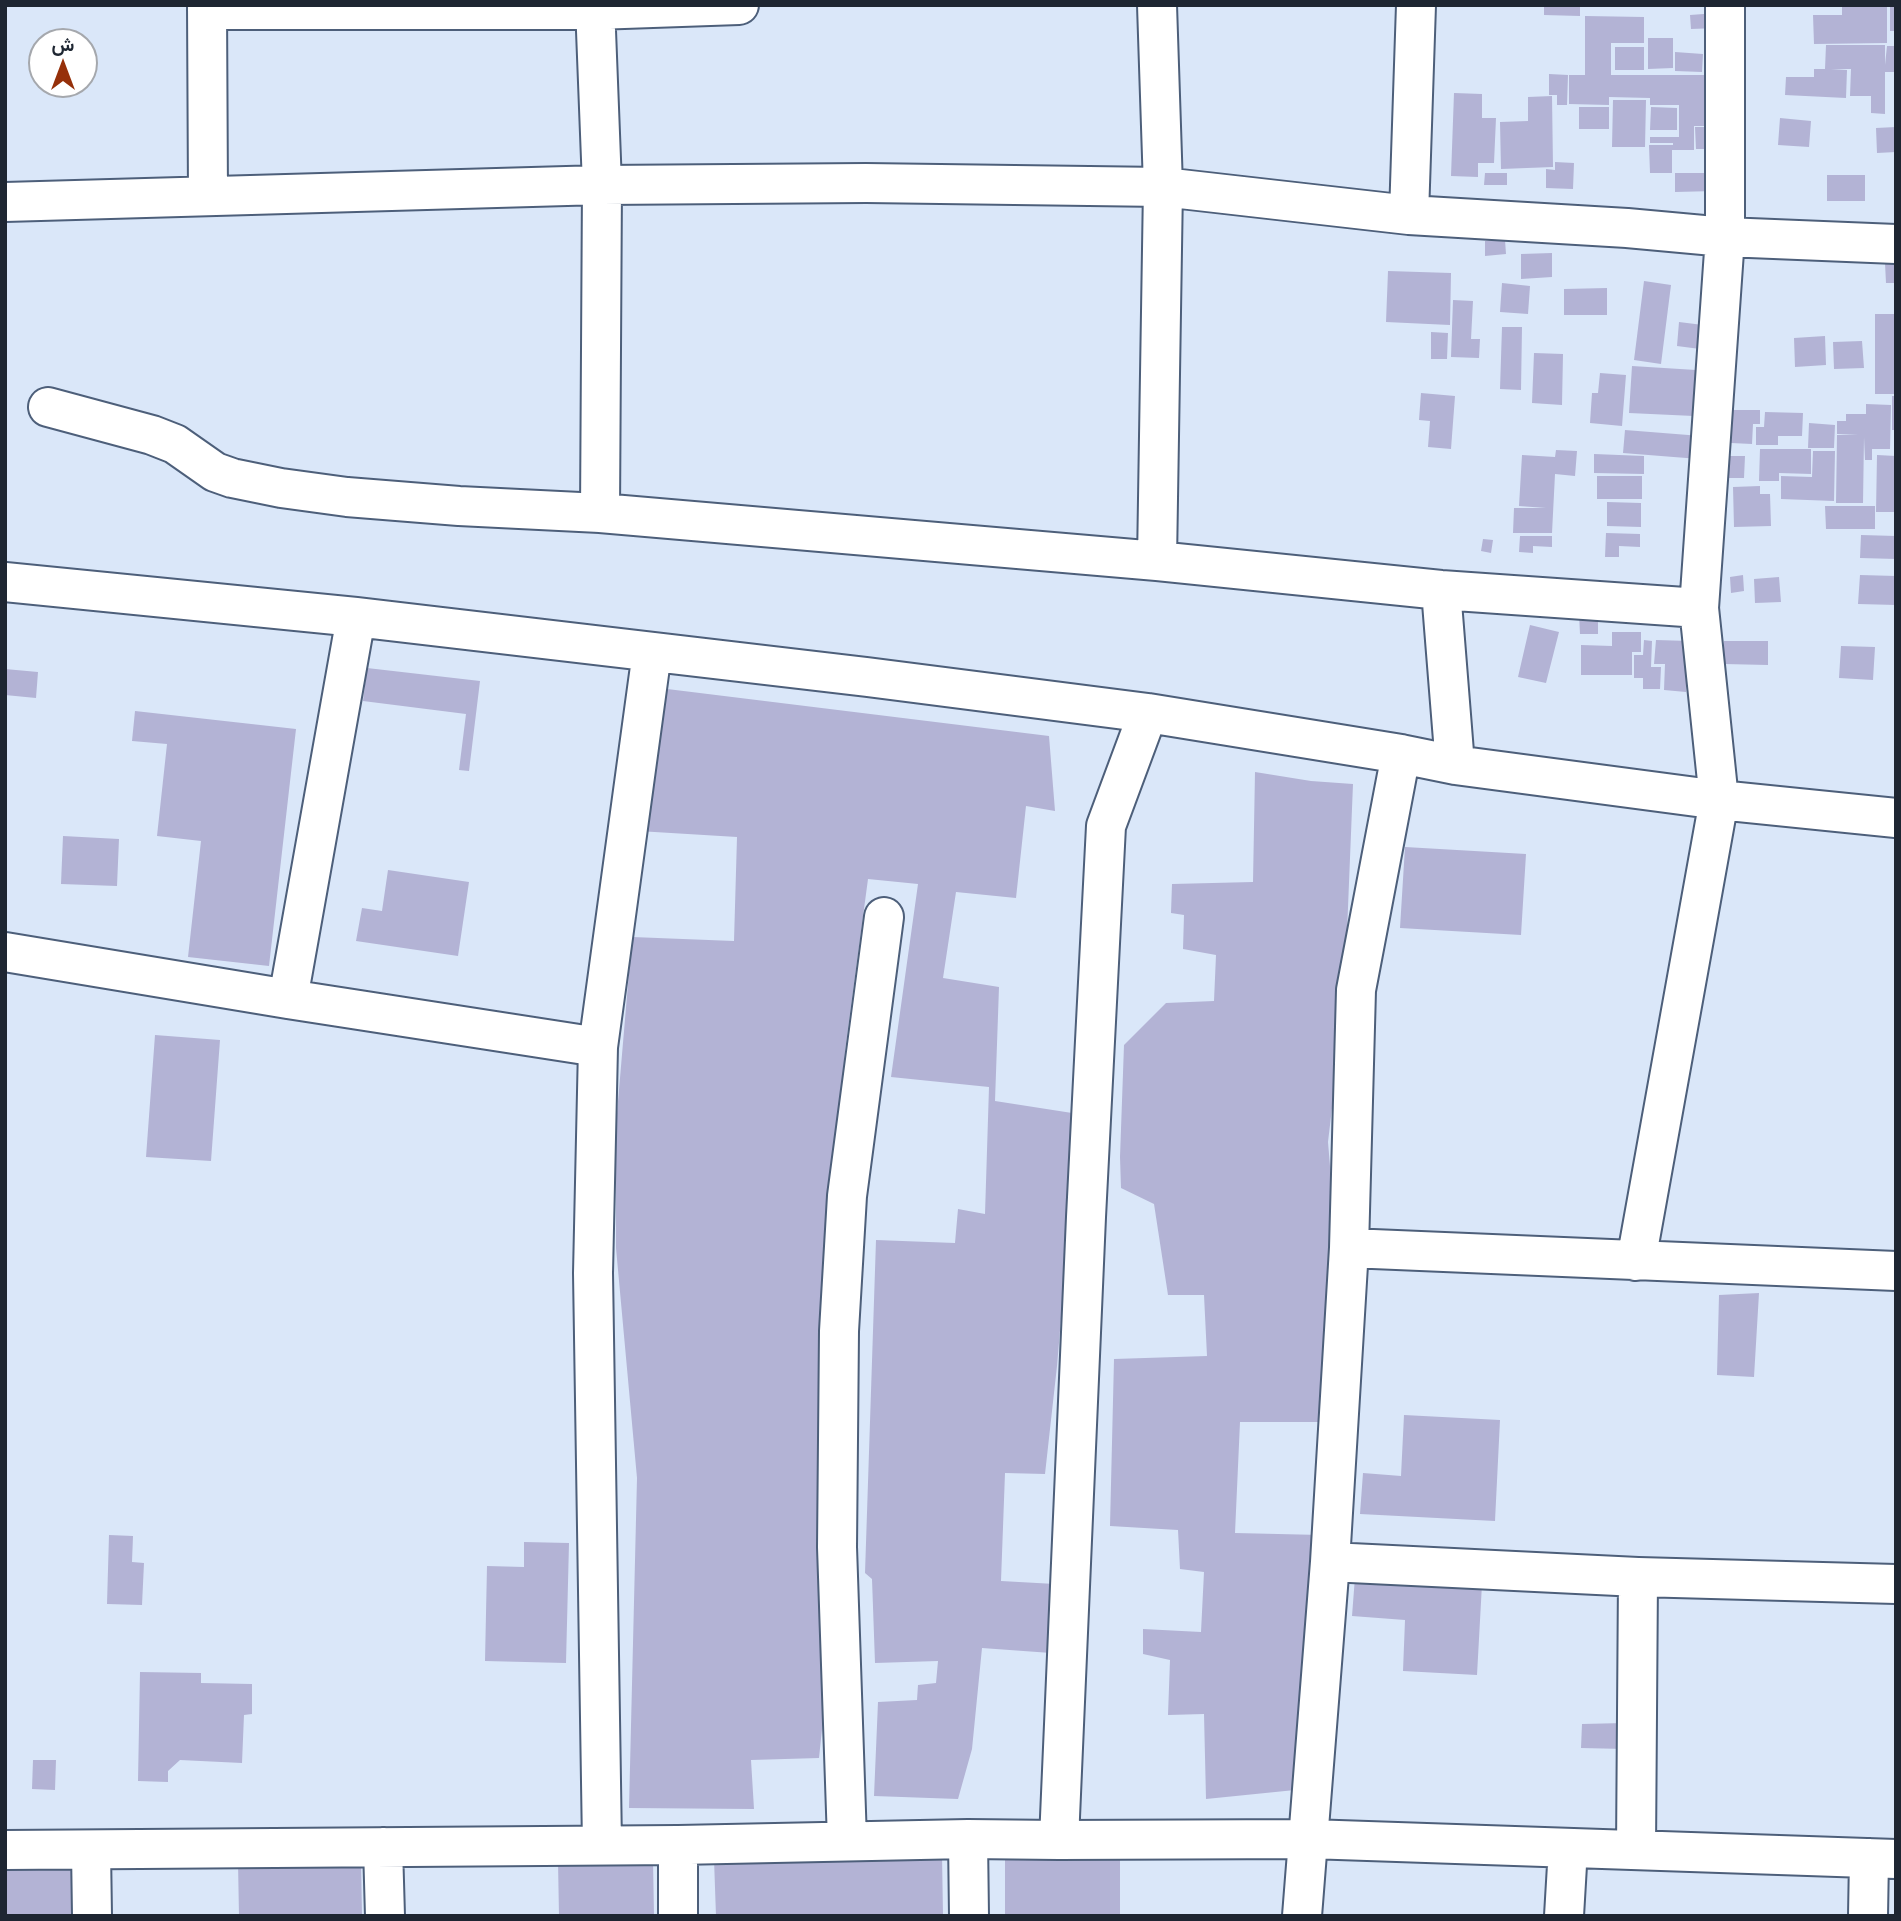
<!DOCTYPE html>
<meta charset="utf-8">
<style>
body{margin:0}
#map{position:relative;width:1901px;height:1921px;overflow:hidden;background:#dae7f9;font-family:Lato,Vazirmatn,sans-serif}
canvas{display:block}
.frame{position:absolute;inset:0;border:7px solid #1e2632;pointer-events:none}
.north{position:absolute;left:28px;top:28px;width:70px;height:70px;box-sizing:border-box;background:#fff;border:2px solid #a5a8ad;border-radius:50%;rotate:0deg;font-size:19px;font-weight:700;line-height:28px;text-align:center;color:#1e2632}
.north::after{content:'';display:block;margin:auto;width:24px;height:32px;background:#96300a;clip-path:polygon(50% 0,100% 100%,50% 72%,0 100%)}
</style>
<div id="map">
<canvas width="1901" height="1921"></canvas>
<div class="frame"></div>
<div class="north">ش</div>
</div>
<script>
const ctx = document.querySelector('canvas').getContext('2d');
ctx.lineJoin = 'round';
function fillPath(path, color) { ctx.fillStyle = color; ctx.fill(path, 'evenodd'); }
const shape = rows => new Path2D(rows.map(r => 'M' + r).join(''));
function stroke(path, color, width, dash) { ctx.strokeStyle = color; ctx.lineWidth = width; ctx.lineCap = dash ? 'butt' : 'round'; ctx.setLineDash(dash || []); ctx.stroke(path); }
const building = shape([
 [1544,5,1580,5,1580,16,1544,15],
 [1842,5,1887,5,1887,43,1814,44,1813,15,1842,15],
 [1890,5,1896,5,1896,31,1890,31],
 [1717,13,1717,28,1691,29,1690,15],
 [1585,16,1644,17,1644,43,1611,43,1611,75,1721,75,1720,126,1694,126,1694,150,1672,150,1672,173,1650,173,1649,145,1673,145,1673,143,1650,143,1650,137,1679,137,1679,105,1650,105,1650,98,1609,97,1609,105,1569,104,1569,75,1585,75],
 [1648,38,1673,38,1673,68,1648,69],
 [1826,45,1885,45,1885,65,1887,46,1896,46,1896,72,1885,72,1885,114,1871,113,1871,96,1850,96,1851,69,1831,69,1847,70,1846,98,1785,95,1786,77,1814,77,1814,69,1825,69],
 [1615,47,1644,47,1644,70,1615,70],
 [1675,52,1703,54,1702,72,1675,71],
 [1549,74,1568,75,1567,105,1557,105,1557,95,1549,95],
 [1454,93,1482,94,1482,118,1496,118,1494,163,1478,163,1478,177,1451,176],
 [1552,96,1553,167,1501,169,1500,122,1528,121,1528,97],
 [1613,100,1646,100,1645,147,1612,147],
 [1579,107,1609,107,1609,129,1579,129],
 [1651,107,1677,108,1677,130,1650,130],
 [1780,118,1811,121,1809,147,1778,145],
 [1695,127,1714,127,1715,149,1696,149],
 [1896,127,1896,152,1877,153,1876,128],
 [1555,162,1574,163,1573,189,1546,188,1546,169,1555,170],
 [1485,173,1507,173,1507,185,1484,185],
 [1675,173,1715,173,1715,191,1675,192],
 [1827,175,1865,175,1865,201,1827,201],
 [1505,240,1506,254,1485,256,1485,241],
 [1552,253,1552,277,1521,279,1521,254],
 [1885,263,1896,263,1896,283,1886,283],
 [1388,271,1451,273,1450,325,1386,322],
 [1644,281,1671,285,1661,364,1634,360],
 [1502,283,1530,286,1528,314,1500,312],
 [1607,288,1607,315,1564,315,1564,289],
 [1453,300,1473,301,1471,339,1480,339,1479,358,1451,357],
 [1875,314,1896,314,1896,394,1875,394],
 [1679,322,1703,325,1700,349,1677,346],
 [1502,327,1522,327,1521,390,1500,389],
 [1431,332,1448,333,1447,359,1431,359],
 [1825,336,1826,365,1795,367,1794,338],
 [1862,341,1864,368,1834,369,1833,342],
 [1534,353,1563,354,1562,405,1532,403],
 [1632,366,1696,370,1694,416,1629,413],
 [1600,373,1626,375,1622,426,1590,423,1592,393,1598,393],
 [1421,393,1455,396,1451,449,1428,447,1430,421,1419,420],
 [1892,396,1896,396,1896,430,1892,430],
 [1866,404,1891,405,1890,449,1872,449,1872,460,1865,460,1864,437,1863,503,1836,503,1837,435,1858,434,1837,434,1837,421,1846,421,1846,414,1866,414],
 [1731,410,1760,410,1760,424,1753,424,1752,444,1731,443],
 [1765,412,1803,413,1802,436,1778,436,1778,445,1756,445,1756,427,1764,427],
 [1809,423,1835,425,1834,448,1808,448],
 [1625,430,1701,436,1699,459,1623,453],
 [1760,449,1811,449,1811,474,1779,473,1779,481,1759,481],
 [1556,450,1577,451,1575,476,1555,474,1552,533,1513,533,1514,508,1546,508,1519,506,1522,455,1555,457],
 [1813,451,1835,451,1834,501,1781,499,1781,476,1812,477],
 [1594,454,1644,456,1644,474,1594,473],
 [1877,455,1896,456,1896,512,1876,512],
 [1729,456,1745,456,1744,478,1729,478],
 [1597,476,1642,476,1642,499,1597,499],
 [1760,486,1760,494,1770,494,1771,526,1734,527,1733,487],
 [1607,502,1641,503,1641,527,1607,526],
 [1825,506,1875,506,1875,529,1826,529],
 [1606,533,1640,534,1640,547,1619,546,1619,557,1605,557],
 [1861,535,1896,536,1896,559,1860,558],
 [1520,536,1552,536,1552,547,1533,546,1533,553,1519,552],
 [1483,539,1493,540,1491,553,1481,551],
 [1743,575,1744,591,1731,593,1730,577],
 [1860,575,1896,576,1896,605,1858,604],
 [1779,577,1781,602,1755,603,1754,579],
 [1579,614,1598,614,1598,634,1580,634],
 [1530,625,1559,632,1546,683,1518,677],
 [1612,632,1641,632,1641,652,1632,652,1632,675,1581,675,1581,645,1612,646],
 [1644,640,1652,641,1651,667,1661,667,1660,689,1643,689,1643,678,1634,678,1634,655,1643,655],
 [1656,640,1689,641,1686,692,1664,690,1665,664,1654,664],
 [1724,641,1768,641,1768,665,1724,664],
 [1841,646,1875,647,1873,680,1839,678],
 [367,668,480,681,469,771,459,770,466,714,363,701],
 [5,669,38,672,36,698,5,695],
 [651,687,1049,736,1055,811,1026,806,1016,898,956,892,943,978,999,987,995,1101,1072,1113,1072,1189,1057,1366,1045,1474,1005,1473,1001,1581,1055,1584,1051,1653,982,1648,972,1749,958,1799,874,1796,878,1702,917,1700,918,1685,936,1683,938,1661,875,1663,872,1579,865,1573,876,1240,955,1243,958,1209,985,1214,989,1087,891,1077,918,884,868,879,845,1051,829,1292,831,1643,819,1758,751,1760,754,1809,629,1808,637,1478,616,1248,616,1125,632,937,734,941,737,837,638,831],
 [135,711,296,729,269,966,188,957,201,841,157,836,167,744,132,741],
 [1255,772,1311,781,1353,784,1344,1006,1328,1142,1336,1238,1324,1422,1240,1422,1235,1533,1321,1535,1295,1790,1206,1799,1204,1714,1168,1715,1170,1660,1143,1654,1143,1629,1201,1632,1204,1572,1180,1569,1178,1530,1110,1526,1114,1359,1207,1356,1204,1295,1168,1295,1154,1204,1121,1188,1120,1157,1124,1045,1166,1003,1214,1001,1216,955,1183,949,1184,915,1171,913,1172,884,1253,882],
 [63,836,119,839,117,886,61,884],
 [1405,847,1526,854,1521,935,1400,928],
 [388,870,469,882,458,956,356,941,362,908,382,911],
 [155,1035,220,1040,211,1161,146,1157],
 [1759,1293,1754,1377,1717,1375,1719,1295],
 [1404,1415,1500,1420,1495,1521,1360,1514,1363,1473,1401,1476],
 [109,1535,133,1536,132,1562,144,1563,142,1605,107,1604],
 [524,1542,569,1543,566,1663,485,1661,487,1566,524,1567],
 [1355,1577,1482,1584,1477,1675,1403,1671,1405,1620,1352,1616],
 [140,1672,201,1673,201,1683,252,1684,252,1714,244,1715,242,1763,180,1760,168,1771,168,1782,138,1781],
 [1624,1723,1625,1749,1581,1748,1582,1724],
 [33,1760,56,1760,55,1790,32,1789],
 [1005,1850,1120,1850,1120,1916,1005,1916],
 [942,1854,943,1916,716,1916,714,1859],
 [653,1860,654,1916,559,1916,558,1861],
 [361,1861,362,1916,239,1916,238,1862],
 [5,1863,73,1863,74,1916,5,1916]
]);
const street = shape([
 [207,5,208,196],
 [595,5,602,185,600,513],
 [1157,5,1163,187,1157,561],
 [207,10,595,10,739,5],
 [5,202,602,185,866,183,1163,187,1409,215,1627,228,1725,237,1896,244],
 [1409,215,1416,5],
 [48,407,152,435,175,444,215,472,232,478,281,488,347,497,459,506,600,513,1157,561,1441,590,1699,608],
 [5,582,356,617,867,677,1148,713,1401,754,1455,765,1719,800,1896,818],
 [1441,590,1455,765],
 [5,952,288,999,598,1047],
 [288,999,356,617],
 [1349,1248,1896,1271],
 [1636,1261,1719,800,1699,608,1725,237,1725,5],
 [1330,1562,1638,1577,1896,1584],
 [968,1839,969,1916],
 [1059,1840,1086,1217,1106,826,1148,713],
 [847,1841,837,1547,839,1331,847,1196,884,917],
 [602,1845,593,1273,598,1047,652,652],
 [678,1845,678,1916],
 [383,1847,385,1916],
 [5,1850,678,1845,968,1839,1059,1840,1309,1839,1896,1859],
 [91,1850,92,1916],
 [1636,1850,1638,1577],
 [1302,1916,1330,1562,1349,1248,1356,990,1401,754],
 [1564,1916,1568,1848],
 [1868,1916,1869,1858]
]);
fillPath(building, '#b3b3d5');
stroke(street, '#4d5f7a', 42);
stroke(street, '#fff', 38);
</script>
